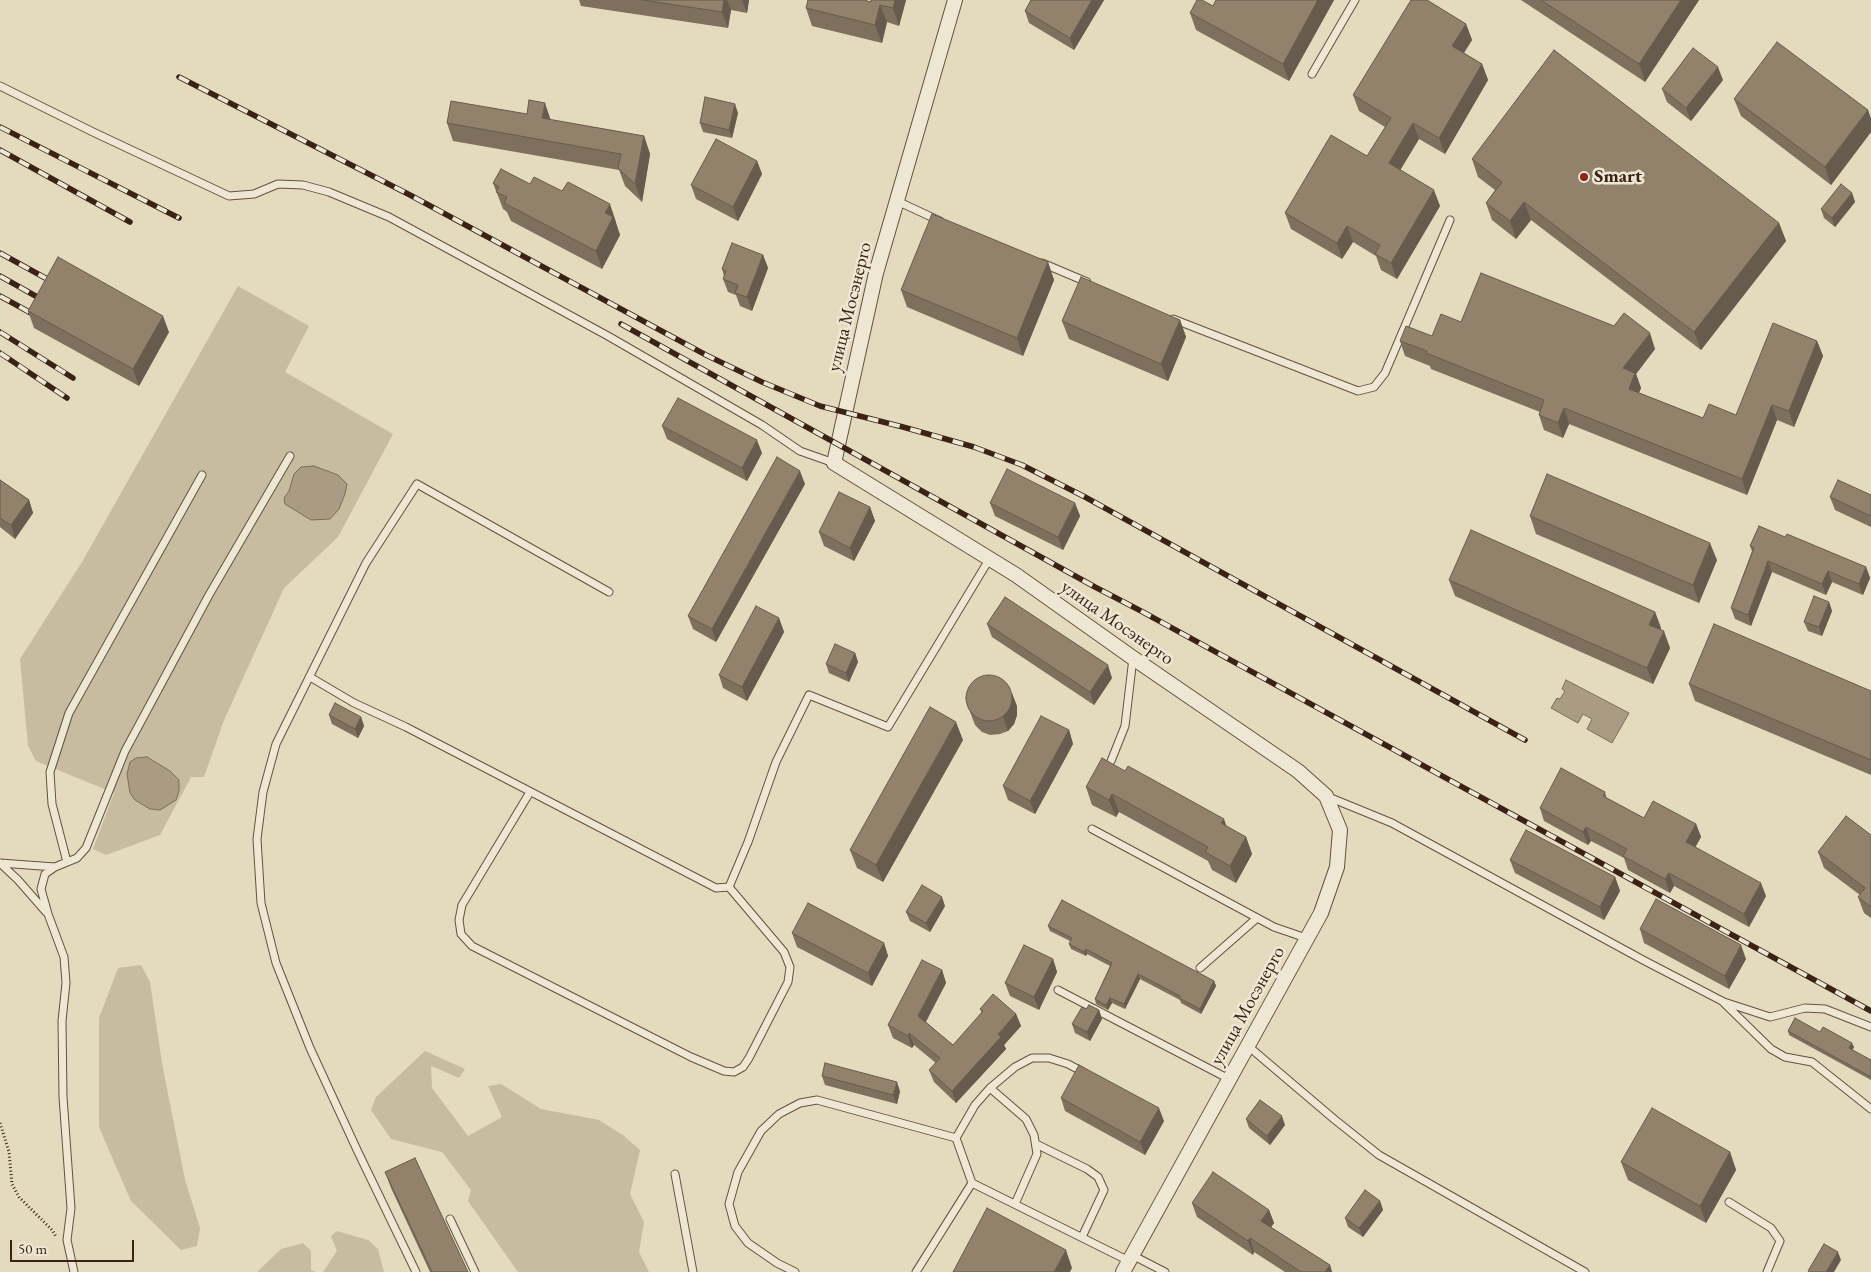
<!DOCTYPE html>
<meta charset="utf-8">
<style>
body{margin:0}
#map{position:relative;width:1871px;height:1272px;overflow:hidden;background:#e4dabd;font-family:"EB Garamond",serif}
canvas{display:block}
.scale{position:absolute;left:10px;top:1240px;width:124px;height:22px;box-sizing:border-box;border:2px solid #3a2314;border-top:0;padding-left:6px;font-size:15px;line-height:18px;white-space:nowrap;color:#3a2314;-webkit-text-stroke:4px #ede7d4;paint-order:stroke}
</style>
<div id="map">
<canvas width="1871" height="1272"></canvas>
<div class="scale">50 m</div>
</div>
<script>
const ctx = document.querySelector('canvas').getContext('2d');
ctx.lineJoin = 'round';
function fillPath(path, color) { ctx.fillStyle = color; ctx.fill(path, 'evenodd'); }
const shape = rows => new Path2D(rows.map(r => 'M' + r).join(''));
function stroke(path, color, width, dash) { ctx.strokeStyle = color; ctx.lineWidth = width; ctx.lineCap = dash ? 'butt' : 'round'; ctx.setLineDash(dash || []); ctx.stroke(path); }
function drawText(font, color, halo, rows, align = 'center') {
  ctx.font = font + ' "EB Garamond",serif'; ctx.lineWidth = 5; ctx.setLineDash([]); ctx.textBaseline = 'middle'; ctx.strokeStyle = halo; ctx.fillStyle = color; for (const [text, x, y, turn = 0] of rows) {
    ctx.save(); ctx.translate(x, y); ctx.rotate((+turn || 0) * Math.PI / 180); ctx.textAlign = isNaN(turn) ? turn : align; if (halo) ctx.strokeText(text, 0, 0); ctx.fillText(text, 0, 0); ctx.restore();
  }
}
const green = shape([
 [238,286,309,326,285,372,393,434,338,537,284,588,224,720,204,777,191,777,160,835,106,855,93,849,114,793,36,761,28,746,20,659,82,562],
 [141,965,150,982,162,1063,185,1180,200,1228,197,1246,181,1250,131,1201,99,1127,99,1018,118,968],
 [425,1051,465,1069,459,1078,431,1066,432,1088,468,1136,502,1117,488,1086,501,1084,541,1109,599,1120,624,1136,640,1150,630,1194,644,1222,639,1252,649,1272,518,1272,468,1201,471,1190,442,1152,391,1139,371,1110,376,1097],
 [337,1231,368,1240,378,1249,384,1272,323,1272,337,1251,331,1236],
 [303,1243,311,1251,311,1270,316,1272,257,1272,281,1249]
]);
const water = shape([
 [314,466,338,475,347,484,345,494,339,509,330,519,311,520,285,504,284,498,289,491,294,474,301,467,314,466],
 [1566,680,1629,713,1612,743,1587,729,1592,719,1583,714,1578,723,1551,708,1557,698,1560,699,1565,691,1562,689,1566,680],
 [147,757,170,771,179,780,179,791,176,800,160,810,150,809,135,800,130,793,127,774,130,762,136,758,147,757]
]);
const path = shape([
 [0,1123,9,1152,12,1184,19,1197,53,1231,56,1237]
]);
const service = shape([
 [1312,74,1355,0],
 [0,86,93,132,229,196,254,194,278,184,303,185,329,192,389,217,608,336,762,425,800,451,834,463],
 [897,201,940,221],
 [1042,263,1087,282],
 [1173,319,1358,391,1374,387,1385,373,1450,220],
 [310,677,354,703,406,727,716,888,729,887],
 [1111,761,1125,726,1133,658],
 [530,792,462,905,459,920,461,934,472,946,691,1057,724,1071,734,1072,743,1067,749,1058,788,982,790,967,784,952,729,887],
 [1326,796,1392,823,1643,960,1722,1001,1771,1049,1785,1057,1812,1062,1871,1109],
 [1092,829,1274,927,1306,938],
 [67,862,52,804,50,772,69,713,202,475],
 [0,863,18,880,46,912],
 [0,863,55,867],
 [729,887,748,842,776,762,809,695,888,727,990,558],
 [1200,968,1257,918],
 [1058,990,1229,1079],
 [1724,1002,1770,1017,1805,1008,1825,1009,1871,1027],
 [1248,1046,1334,1119,1379,1155,1585,1272],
 [990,1088,1026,1119,1034,1135,1037,1154,1015,1204],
 [1036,1144,1087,1169,1098,1177,1104,1190,1082,1237],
 [675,1174,693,1272],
 [972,1183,1129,1261],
 [1729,1202,1771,1228,1780,1241,1767,1272],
 [450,1219,475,1272],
 [1132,1255,1165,1272],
 [74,1272,67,1240,71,1208,63,1097,62,1021,66,983,64,957,48,914,41,889,45,874,55,867,77,858,86,848,125,751,209,595,290,456],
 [416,1272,358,1152,310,1048,276,963,261,903,257,839,263,792,276,744,366,563,417,484,609,592],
 [795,1272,777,1263,748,1243,735,1226,729,1204,738,1172,761,1131,779,1114,800,1103,817,1100,956,1138],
 [916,1272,972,1183,956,1138,975,1105,990,1088,1015,1067,1032,1058,1049,1058,1068,1064,1083,1072]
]);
const minor = shape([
 [955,0,876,273,834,463,1016,575,1133,658,1298,771,1326,796,1340,830,1337,867,1321,913,1123,1272]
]);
const rail = shape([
 [179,77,410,195,706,355,762,382,820,406,903,427,974,447,1022,465,1085,497,1525,740],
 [0,127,179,218],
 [0,150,130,222],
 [0,253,58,285],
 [0,276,48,303],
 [0,296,40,318],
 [621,324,1095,587,1141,611,1871,1011],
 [0,332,73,378],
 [0,353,67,398]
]);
const wall = shape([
 [579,0,749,0,747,13,731,10,728,28,581,6],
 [871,0,906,0,899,26,887,22,882,43,812,26,806,8,871,2],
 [1031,0,1104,0,1074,50,1029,23,1025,11],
 [1216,0,1334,0,1289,81,1196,30,1190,13,1213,6],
 [1521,0,1699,0,1645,82],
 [1466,24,1472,40,1464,53,1482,64,1488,80,1445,154,1419,139,1400,169,1440,206,1397,279,1381,270,1376,256,1353,242,1342,259,1291,229,1285,213,1367,156,1385,127,1359,111,1353,95],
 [1723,80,1691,121,1667,102,1662,89],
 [1734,99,1868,110,1871,119,1871,132,1831,185,1741,116],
 [738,113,732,138,703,132,700,123],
 [551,120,644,136,650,154,642,202,625,186,619,170,453,141,447,123],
 [1472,159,1779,223,1786,241,1701,350,1531,220,1516,239,1492,220,1486,203,1495,190,1478,177],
 [757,161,762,174,738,221,696,199,691,185],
 [493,183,530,184,616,222,616,223,620,235,602,269,511,221,507,212,503,209],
 [1852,193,1855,202,1835,227,1824,218,1821,209],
 [763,255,768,268,752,311,740,306,736,295,728,292,723,279,724,276,722,269],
 [1048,262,1054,280,1023,356,907,307,901,290],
 [28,311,169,332,139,386,34,328],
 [1180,320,1186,337,1168,381,1069,339,1062,321],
 [1461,322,1655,349,1636,374,1641,388,1639,393,1703,418,1736,415,1817,341,1823,356,1794,427,1777,420,1747,495,1569,424,1563,438,1544,430,1539,415,1540,412,1431,369,1430,366,1405,356,1400,341,1432,336],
 [662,426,762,453,747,481,667,439],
 [0,480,29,500,33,513,15,539,0,527],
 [805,484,716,642,693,629,688,616],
 [1871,495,1871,527,1835,510,1830,497],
 [990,503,1075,503,1080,516,1063,550,995,516],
 [870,507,875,521,854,561,824,546,819,532],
 [1530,516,1717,560,1699,603,1536,534],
 [1785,537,1866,567,1870,578,1863,595,1832,582,1826,595,1772,572,1751,626,1735,619,1731,608,1752,551,1750,546],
 [1449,580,1655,612,1661,628,1660,630,1670,648,1653,684,1455,596],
 [1829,602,1832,611,1822,636,1808,631,1804,622],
 [779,618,784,632,747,701,723,688,719,675],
 [987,624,1112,678,1094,705,992,637],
 [855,653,858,662,849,682,829,673,826,664],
 [1689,684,1871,691,1871,775,1695,701],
 [967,704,1017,706,1017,715,1014,724,1008,731,1000,734,990,735,982,732,975,725],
 [329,715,361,717,364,726,358,738,332,724],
 [1069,730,1073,744,1035,814,1008,800,1003,786],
 [963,740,883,882,857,868,850,850],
 [1086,787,1226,826,1246,837,1252,854,1236,883,1212,870,1208,861,1119,812,1116,817,1092,805],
 [1605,792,1607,799,1644,818,1696,824,1701,837,1695,847,1766,896,1749,927,1674,886,1670,893,1628,870,1624,858,1591,841,1588,845,1544,821,1540,808],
 [1871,835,1871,918,1864,913,1858,897,1860,895,1824,868,1818,852],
 [1510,860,1615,877,1620,891,1604,920,1515,873],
 [945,906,930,932,910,921,906,912],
 [1048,926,1214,981,1216,986,1201,1014,1181,1003,1180,1000,1140,979,1125,1009,1112,1003,1108,1010,1096,1004,1095,999,1110,966,1087,954,1086,956,1071,949,1069,944,1070,941,1050,931],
 [1640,929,1746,959,1729,989,1644,943],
 [792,933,884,943,888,956,872,986,797,947],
 [1053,959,1057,972,1039,1010,1010,996,1005,983],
 [942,970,946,983,926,1022,953,1045,982,1013,980,1009,1016,1014,1021,1026,1004,1045,1006,1049,956,1103,934,1082,929,1070,936,1063,914,1045,912,1048,893,1038,888,1025],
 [1086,1009,1099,1010,1102,1019,1090,1041,1075,1033,1072,1024],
 [1788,1031,1820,1032,1854,1047,1852,1050,1871,1060,1871,1080,1789,1035],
 [822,1076,900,1091,897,1104,825,1085],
 [1061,1098,1164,1121,1145,1155,1065,1111],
 [1246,1119,1285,1125,1270,1145,1249,1128],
 [1730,1152,1736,1170,1706,1223,1628,1180,1621,1162],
 [385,1172,468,1272,430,1272,391,1188],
 [1380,1201,1383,1210,1363,1237,1348,1227,1345,1218],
 [1192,1203,1269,1210,1274,1223,1271,1227,1330,1265,1332,1272,1285,1272,1254,1252,1253,1255,1197,1217]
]);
const shadedWall = shape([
 [724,0,727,0,731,10,728,28,722,12],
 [742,0,749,0,747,13],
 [895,0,906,0,899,26,893,8],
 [1092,0,1104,0,1074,50,1070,38],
 [1318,0,1334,0,1289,81,1283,64],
 [1681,0,1699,0,1645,82,1639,64],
 [880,5,887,22,882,43,875,25],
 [1466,24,1472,40,1458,62,1452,46],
 [1482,64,1488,80,1445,154,1439,138],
 [1718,67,1723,80,1691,121,1686,108],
 [545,103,551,121,542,118],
 [735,104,738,113,732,138,729,130],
 [1868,110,1871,119,1871,132,1831,185,1825,167],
 [1413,123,1419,139,1395,179,1389,163],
 [644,136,650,154,642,202,635,184],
 [757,161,762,174,738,221,733,207],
 [1434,190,1440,206,1397,279,1391,263],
 [1852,193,1855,202,1835,227,1832,218],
 [1524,202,1531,220,1516,239,1510,221],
 [610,204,616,222,616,223,620,235,602,269,596,251,605,213],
 [1779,223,1786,241,1701,350,1694,332],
 [1347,226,1353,242,1342,259,1337,243],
 [763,255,768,268,752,311,747,297],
 [1048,262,1054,280,1023,356,1017,338],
 [163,316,169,332,139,386,133,369],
 [1180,320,1186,337,1168,381,1161,364],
 [1650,333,1655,349,1636,374,1641,388,1634,404,1629,389,1623,368],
 [1817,341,1823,356,1794,427,1789,411],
 [1772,405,1777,420,1747,495,1742,479],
 [1564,408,1569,424,1563,438,1558,423],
 [757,440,762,453,747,481,742,468],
 [800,471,805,484,716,642,712,629],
 [29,500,33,513,15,539,11,525],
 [1075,503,1080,516,1063,550,1058,537],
 [870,507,875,521,854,561,850,548],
 [1710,543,1717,560,1699,603,1693,585],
 [1768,561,1772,572,1751,626,1748,615],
 [1866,567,1870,578,1863,595,1859,584],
 [1828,571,1832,582,1826,595,1822,584],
 [1829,602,1832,611,1822,636,1819,627],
 [1655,612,1661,628,1655,641,1649,625],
 [779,618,784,632,747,701,742,687],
 [1664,631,1670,648,1653,684,1647,668],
 [855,653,858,662,849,682,846,673],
 [1108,665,1112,678,1094,705,1090,692],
 [1012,693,1017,706,1017,715,1014,724,1008,731,1003,717],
 [361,717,364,726,358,738,355,729],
 [956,722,963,740,883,882,876,865],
 [1069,730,1073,744,1035,814,1030,801],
 [1112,794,1119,812,1116,817,1109,800],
 [1224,819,1230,836,1221,823],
 [1696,824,1701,837,1691,855,1686,842],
 [1586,827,1591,841,1588,845,1583,832],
 [1246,837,1252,854,1236,883,1230,866],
 [1669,873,1674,886,1670,893,1665,879],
 [1615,877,1620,891,1604,920,1600,907],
 [1761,883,1766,896,1749,927,1744,914],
 [942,897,945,906,930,932,926,923],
 [884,943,888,956,872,986,868,973],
 [1741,945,1746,959,1729,989,1725,976],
 [1086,949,1087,954,1086,956,1084,952],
 [1053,959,1057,972,1039,1010,1034,997],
 [942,970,946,983,922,1028,918,1016],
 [1138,974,1140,979,1125,1009,1124,1004],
 [1214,981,1216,986,1201,1014,1200,1009],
 [1110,998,1112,1003,1108,1010,1106,1005],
 [1099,1010,1102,1019,1090,1041,1087,1032],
 [1016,1014,1021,1026,1004,1045,1006,1049,956,1103,952,1091],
 [909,1033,914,1045,912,1048,908,1036],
 [1852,1043,1854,1047,1851,1053,1849,1048],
 [897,1082,900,1091,897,1104,893,1095],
 [1159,1108,1164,1121,1145,1155,1140,1142],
 [1282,1116,1285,1125,1270,1145,1267,1136],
 [1730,1152,1736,1170,1706,1223,1700,1206],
 [1380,1201,1383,1210,1363,1237,1359,1228],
 [1269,1210,1274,1223,1266,1234,1261,1221],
 [1250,1238,1254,1252,1253,1255,1248,1241],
 [1066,1250,1072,1268,1070,1272,1054,1272],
 [1838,1252,1841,1260,1834,1272,1826,1272],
 [1330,1265,1332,1272,1325,1272]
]);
const building = shape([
 [643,0,724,0,722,12,643,0],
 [808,0,864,0,871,2,871,0,895,0,893,8,880,5,875,25,806,8,808,0],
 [1031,0,1092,0,1070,38,1025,11,1031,0],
 [1197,0,1202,0,1213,6,1216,0,1318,0,1283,64,1190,13,1197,0],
 [1411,0,1427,0,1466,24,1452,46,1482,64,1439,138,1413,123,1389,163,1434,190,1391,263,1375,254,1380,245,1347,226,1337,243,1285,213,1331,135,1367,156,1391,118,1353,95,1411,0],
 [1541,0,1681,0,1639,64,1541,0],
 [1777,42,1868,110,1825,167,1734,99,1777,42],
 [1693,48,1718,67,1686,108,1662,89,1693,48],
 [1554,50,1779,223,1694,332,1524,202,1510,221,1486,203,1502,182,1472,159,1554,50],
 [705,97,735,104,729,130,700,123,705,97],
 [529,100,545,103,542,118,644,136,635,184,618,168,621,154,447,123,451,101,527,114,529,100],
 [716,139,757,161,733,207,691,185,716,139],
 [501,169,530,184,534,177,562,191,568,182,610,204,605,213,613,217,596,251,504,203,507,197,496,192,499,187,493,183,501,169],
 [1841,184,1852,193,1832,218,1821,209,1841,184],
 [932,214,1048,262,1017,338,901,290,932,214],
 [732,243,763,255,747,297,735,293,738,285,723,279,726,271,722,269,732,243],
 [58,257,163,316,133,369,28,311,58,257],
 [1481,273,1614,326,1624,313,1650,333,1623,368,1635,373,1629,389,1703,418,1709,404,1736,415,1773,323,1817,341,1789,411,1772,405,1742,479,1564,408,1558,423,1539,415,1544,400,1426,353,1427,351,1400,341,1406,326,1432,336,1441,314,1461,322,1481,273],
 [1081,277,1180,320,1161,364,1062,321,1081,277],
 [678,398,757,440,742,468,662,426,678,398],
 [777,457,800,471,712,629,688,616,777,457],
 [1007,469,1075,503,1058,537,990,503,1007,469],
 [1547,474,1710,543,1693,585,1530,516,1547,474],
 [0,480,29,500,11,525,0,518,0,480],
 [1838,480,1871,495,1871,516,1830,497,1838,480],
 [839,492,870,507,850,548,819,532,839,492],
 [1759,526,1785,537,1787,534,1866,567,1859,584,1828,571,1822,584,1768,561,1748,615,1731,608,1754,548,1750,546,1759,526],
 [1471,530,1655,612,1649,625,1664,631,1647,668,1449,580,1471,530],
 [1814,596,1829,602,1819,627,1804,622,1814,596],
 [1005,597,1108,665,1090,692,987,624,1005,597],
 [756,606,779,618,742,687,719,675,756,606],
 [1714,624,1871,691,1871,760,1689,684,1714,624],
 [835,644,855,653,846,673,826,664,835,644],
 '966 698a23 23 0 1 1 46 0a23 23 0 1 1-46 0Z',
 [335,703,361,717,355,729,329,715,335,703],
 [930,707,956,722,876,865,850,850,930,707],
 [1041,716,1069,730,1030,801,1003,786,1041,716],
 [1102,758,1125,771,1128,766,1224,819,1221,823,1246,837,1230,866,1205,852,1208,847,1112,794,1109,800,1086,787,1102,758],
 [1561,768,1605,792,1603,796,1644,818,1653,801,1696,824,1686,842,1761,883,1744,914,1669,873,1665,879,1623,856,1627,849,1586,827,1583,832,1540,808,1561,768],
 [1846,816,1871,835,1871,907,1858,897,1865,888,1818,852,1846,816],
 [1526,830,1615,877,1600,907,1510,860,1526,830],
 [922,885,942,897,926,923,906,912,922,885],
 [1656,899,1741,945,1725,976,1640,929,1656,899],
 [1062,900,1214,981,1200,1009,1179,998,1180,996,1138,974,1124,1004,1110,998,1106,1005,1095,999,1112,963,1086,949,1084,952,1069,944,1072,938,1048,926,1062,900],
 [808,903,884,943,868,973,792,933,808,903],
 [1024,945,1053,959,1034,997,1005,983,1024,945],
 [922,960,942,970,918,1016,953,1045,983,1011,980,1009,993,994,1016,1014,998,1034,1001,1037,952,1091,929,1070,940,1058,909,1033,908,1036,888,1025,922,960],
 [1089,1005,1099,1010,1087,1032,1072,1024,1082,1007,1086,1009,1089,1005],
 [1795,1018,1820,1032,1823,1027,1852,1043,1849,1048,1871,1060,1871,1077,1788,1031,1795,1018],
 [825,1063,897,1082,893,1095,822,1076,825,1063],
 [1079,1065,1159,1108,1140,1142,1061,1098,1079,1065],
 [1260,1100,1282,1116,1267,1136,1246,1119,1260,1100],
 [1652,1108,1730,1152,1700,1206,1621,1162,1652,1108],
 [415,1158,468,1272,432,1272,385,1172,415,1158],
 [1213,1172,1269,1210,1261,1221,1330,1265,1325,1272,1301,1272,1250,1238,1248,1241,1192,1203,1213,1172],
 [1365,1190,1380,1201,1359,1228,1345,1218,1365,1190],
 [987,1208,1066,1250,1054,1272,953,1272,987,1208],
 [1824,1244,1838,1252,1826,1272,1810,1272,1808,1271,1824,1244]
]);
const markers = [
 [1584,177,5,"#8f2418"]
];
const poiNames = [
 ["Smart",1594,177]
];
const streetNames = [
 ["улица Мосэнерго",850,307,-76],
 ["улица Мосэнерго",1117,623,35],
 ["улица Мосэнерго",1248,1006,-61]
];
fillPath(green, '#c7bba0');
fillPath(water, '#aa9c84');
stroke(water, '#7d6c57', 1);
stroke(service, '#64513e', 9);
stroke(minor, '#64513e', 16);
stroke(path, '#3a2314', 3, [1, 2.5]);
stroke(service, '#ede7d4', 7);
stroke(minor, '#ede7d4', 14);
stroke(rail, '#3a2314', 5.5);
stroke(rail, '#ede7d4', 4, [11]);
fillPath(wall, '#7e705d');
fillPath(shadedWall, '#665b4c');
fillPath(building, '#92826c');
stroke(building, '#665b4c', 1);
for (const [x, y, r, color] of markers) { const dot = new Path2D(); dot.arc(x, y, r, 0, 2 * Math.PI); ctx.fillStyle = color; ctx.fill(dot); stroke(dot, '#ede7d4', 2); }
drawText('bold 19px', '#3a2314', '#ede7d4', poiNames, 'left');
drawText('19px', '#3a2314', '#ede7d4', streetNames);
</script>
